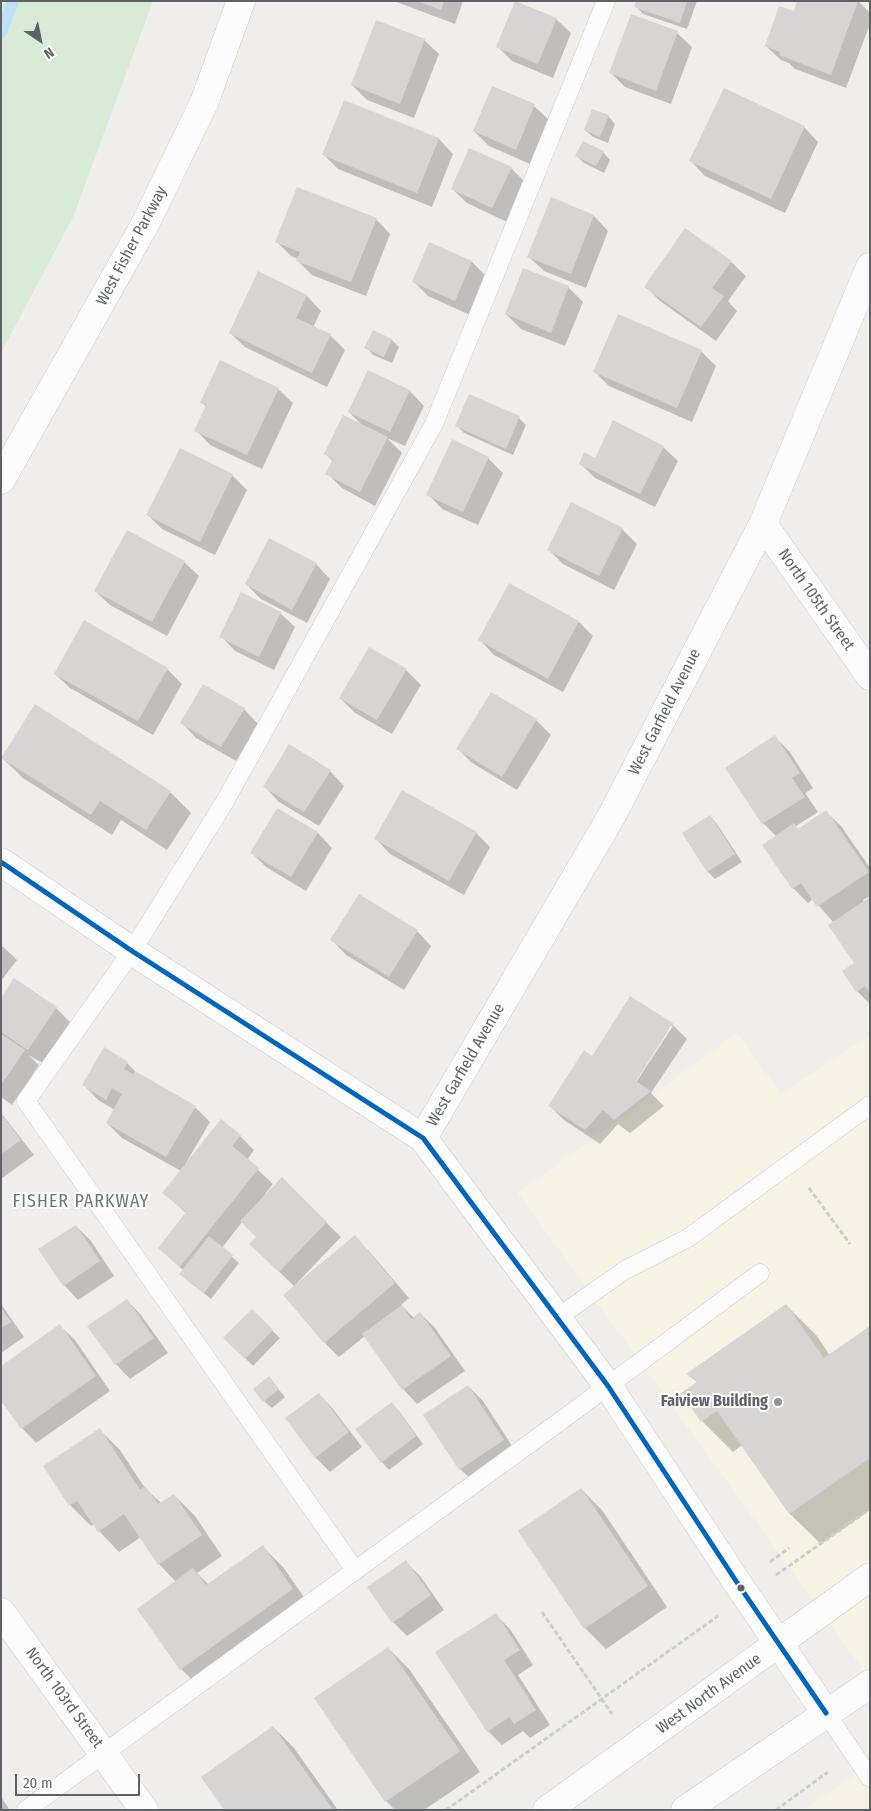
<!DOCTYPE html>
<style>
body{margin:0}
#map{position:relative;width:871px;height:1811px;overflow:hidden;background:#efeeea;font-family:"Fira Sans Condensed",sans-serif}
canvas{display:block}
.frame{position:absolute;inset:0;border:2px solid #5f6368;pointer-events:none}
.north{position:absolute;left:15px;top:15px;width:50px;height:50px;-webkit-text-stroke:4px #fff;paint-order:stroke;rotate:146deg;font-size:14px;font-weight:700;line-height:20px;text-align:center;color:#5f6368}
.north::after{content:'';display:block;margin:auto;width:18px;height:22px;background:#5f6368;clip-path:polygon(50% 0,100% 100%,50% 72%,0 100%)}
.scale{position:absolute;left:15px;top:1774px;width:125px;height:22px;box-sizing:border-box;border:2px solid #5f6368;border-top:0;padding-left:6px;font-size:15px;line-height:18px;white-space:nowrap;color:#5f6368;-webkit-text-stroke:4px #fff;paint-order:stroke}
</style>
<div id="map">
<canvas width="871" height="1811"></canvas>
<div class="frame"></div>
<div class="north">N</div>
<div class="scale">20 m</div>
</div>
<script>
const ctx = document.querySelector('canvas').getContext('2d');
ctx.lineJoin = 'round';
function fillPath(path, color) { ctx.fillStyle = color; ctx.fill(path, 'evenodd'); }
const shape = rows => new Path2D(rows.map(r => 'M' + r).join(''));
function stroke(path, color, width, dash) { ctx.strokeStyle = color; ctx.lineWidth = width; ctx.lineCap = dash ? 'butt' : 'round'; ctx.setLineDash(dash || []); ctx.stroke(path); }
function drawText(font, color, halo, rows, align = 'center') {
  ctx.font = font + ' "Fira Sans Condensed",sans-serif'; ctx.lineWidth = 4; ctx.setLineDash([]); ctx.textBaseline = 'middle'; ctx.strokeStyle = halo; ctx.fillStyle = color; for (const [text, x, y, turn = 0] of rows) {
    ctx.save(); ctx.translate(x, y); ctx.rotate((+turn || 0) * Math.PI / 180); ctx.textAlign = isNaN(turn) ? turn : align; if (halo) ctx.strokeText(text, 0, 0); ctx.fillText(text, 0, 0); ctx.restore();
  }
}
const commercial = shape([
 [737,1033,781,1094,870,1035,870,1679,518,1193],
 [870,1764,870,1810,804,1810]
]);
const green = shape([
 [1,1,153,1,73,217,1,353]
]);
const shadow = shape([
 [394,1,463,1,455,24],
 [637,1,697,1,687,29,643,14,636,6],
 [799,1,858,1,870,13,870,24,846,88,795,69,789,63,781,60,766,46,794,13],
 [556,19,571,33,553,78,512,61,498,47],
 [677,33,692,47,671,104,625,87,611,73],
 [424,40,439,54,414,118,367,100,352,85],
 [493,88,534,106,549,120,530,164,489,146,474,131],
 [345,101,439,139,453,154,432,207,338,169,323,154],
 [608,116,615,124,608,143,593,137,585,130],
 [804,127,818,142,785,213,705,176,691,161],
 [603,152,610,160,604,173,584,163,577,156],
 [511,168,526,183,507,222,467,203,452,189],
 [552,199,594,216,608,231,586,288,544,271,529,257],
 [376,219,390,234,366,296,312,275,297,260,298,259,291,256,277,242],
 [472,262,486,276,470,315,428,296,414,282],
 [731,262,746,276,728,301,737,311,716,341,660,301,645,286],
 [259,273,307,296,321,311,313,327,330,335,345,350,327,387,245,347,230,333],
 [568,287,583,302,565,346,521,329,506,314],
 [374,332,392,340,399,347,392,363,373,355,366,347],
 [701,351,716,366,692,422,609,386,595,372],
 [368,372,410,391,424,406,405,446,387,438,402,453,375,506,342,488,327,473,333,461,325,454,362,425,349,412],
 [278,389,293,403,262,469,210,445,196,430,206,407,202,402],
 [519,418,526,425,513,455,464,433,457,426],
 [663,447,678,461,655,507,595,478,580,463],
 [488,458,503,473,478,525,442,509,428,494],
 [232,475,247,490,215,555,162,529,148,515],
 [571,503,622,529,637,544,614,590,563,564,548,549],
 [184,562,199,576,167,636,110,605,95,591],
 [316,564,330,579,307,623,261,599,246,584],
 [280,613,295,627,274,670,235,651,221,636],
 [579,622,593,636,563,692,494,655,480,640],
 [167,669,182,684,153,735,70,688,55,674],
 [406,670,421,685,392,734,355,713,340,698],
 [492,693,536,720,551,735,517,790,472,763,458,749],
 [35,706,170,792,191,813,167,850,121,820,112,835,23,778,2,758],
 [244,709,258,724,236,761,196,738,182,723],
 [775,737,789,751,813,788,805,793,818,812,796,826,799,830,826,812,841,826,870,868,870,896,863,900,864,902,870,899,870,1004,857,991,855,963,834,923,813,899,808,903,793,888,763,845,776,836,763,823],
 [330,771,344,786,319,826,279,802,265,787],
 [278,809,318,833,332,848,306,891,266,867,252,853],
 [710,816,717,824,742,862,715,879,708,872],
 [476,833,490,847,464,895,390,854,376,839],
 [417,931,431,946,404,990,346,955,332,940],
 [1,945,17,960,1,981],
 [1,1000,56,1008,70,1022,43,1063,28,1055,39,1065,12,1105,1,1097],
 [672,1024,687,1039,651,1093,664,1106,630,1133,618,1124,600,1144,564,1120,550,1106,593,1058],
 [670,1026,673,1026,633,1087,631,1086],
 [127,1063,141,1077,195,1107,210,1122,186,1163,187,1163,240,1136,254,1150,247,1160,273,1184,265,1194,266,1195,282,1179,341,1237,297,1283,298,1285,355,1237,369,1251,409,1298,401,1305,414,1318,420,1313,435,1328,465,1371,417,1404,403,1389,365,1336,339,1357,325,1343,285,1295,295,1287,265,1258,258,1237,242,1222,222,1248,239,1263,211,1299,188,1281,181,1274,184,1271,159,1248,187,1214,164,1193,181,1171,122,1138,107,1123,115,1110,98,1100,84,1085],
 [1,1113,34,1155,1,1179],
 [76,1226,91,1241,114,1276,78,1300,64,1285],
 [127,1300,141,1315,168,1353,130,1379,116,1364,89,1326],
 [1,1304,24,1337,1,1353],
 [786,1305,817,1336,830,1356,870,1328,870,1510,821,1544,790,1514,742,1445,733,1452,702,1421,683,1393,698,1383,688,1374],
 [252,1311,280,1338,253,1366,225,1338],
 [60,1326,75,1340,110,1391,36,1443,22,1428],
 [269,1378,285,1397,272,1408,264,1401],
 [468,1386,483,1401,518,1455,475,1483,460,1469],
 [319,1394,333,1409,362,1447,330,1472,316,1458,286,1419],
 [392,1404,399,1411,423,1444,389,1470,382,1462],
 [100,1430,120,1450,145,1488,161,1503,174,1495,195,1516,222,1556,197,1573,209,1585,263,1547,283,1567,313,1610,202,1689,181,1669,176,1582,159,1564,141,1537,119,1552,99,1531,94,1524,91,1526,70,1505],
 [581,1489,602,1510,667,1607,606,1649,585,1628,519,1531],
 [405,1561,420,1576,444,1610,407,1636,393,1622],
 [496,1615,510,1629,533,1665,518,1675,550,1725,530,1738,523,1731,502,1745,488,1731],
 [388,1648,409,1669,480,1772,424,1810,395,1810,386,1801],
 [273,1727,294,1748,338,1810,226,1810],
 [1,1797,10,1810,1,1810]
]);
const stream = shape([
 [1,32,13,1]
]);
const building = shape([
 [417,1,444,1,441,10],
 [515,1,557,18,538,64,496,47],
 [636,1,687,1,680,23,634,7],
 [797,1,858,1,831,75,779,55,780,52,765,46,779,6,794,11],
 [631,14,678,31,656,91,609,73],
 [376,20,425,39,400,104,351,85],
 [492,86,535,104,516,150,473,131],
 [724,88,805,126,771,199,689,161],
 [344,100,439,138,417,193,322,155],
 [592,109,609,115,600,137,584,130],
 [583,141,604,151,596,166,575,156],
 [469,148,512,167,492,208,451,189],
 [297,187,377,218,351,282,296,261,300,252,275,242],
 [551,197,594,215,571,274,527,257],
 [685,228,732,261,712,288,724,296,701,327,644,287],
 [429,242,472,261,455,301,412,282],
 [523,268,569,286,551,333,505,314],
 [258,271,307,295,296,318,331,334,312,373,229,333],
 [618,314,702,350,677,408,593,372],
 [373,330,392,339,384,357,364,348],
 [220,360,279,388,247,455,194,431,206,405,200,403],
 [368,370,410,390,390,432,348,412],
 [469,394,520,416,506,449,455,426],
 [343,415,388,437,360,492,325,474,333,459,324,454],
 [613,420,664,446,640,494,579,464,584,452,595,458],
 [452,439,489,457,463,512,426,495],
 [180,448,233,474,200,542,146,515],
 [571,502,623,528,599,576,547,550],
 [127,530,185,561,152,622,94,591],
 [269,538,317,563,292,610,245,584],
 [509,583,579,621,548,679,478,640],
 [241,592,281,612,259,657,219,637],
 [84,620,168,668,138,721,54,674],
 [369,647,407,669,377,720,339,698],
 [203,684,245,708,221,747,180,723],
 [491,692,537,719,502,777,456,749],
 [35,704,171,791,146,830,100,801,91,815,1,758],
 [775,735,800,773,792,778,805,797,762,824,725,768],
 [289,744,331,770,304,812,263,787],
 [402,790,477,832,449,881,374,839],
 [277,808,318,832,291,877,250,853],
 [826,810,869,872,817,907,801,883,792,889,762,845,794,823,798,829],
 [710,815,735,854,707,872,682,833],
 [359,894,418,930,389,977,330,940],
 [870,897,870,993,865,986,856,992,842,971,854,963,828,925],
 [14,978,57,1007,28,1050,1,1032,1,998],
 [630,996,673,1023,636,1081,651,1091,614,1120,603,1110,585,1130,548,1106,584,1050,592,1056],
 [1,1034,25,1050,1,1085],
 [104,1047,128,1062,124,1069,133,1074,135,1071,196,1106,166,1157,106,1123,122,1094,112,1088,106,1100,82,1085],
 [1,1114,21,1140,1,1154],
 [221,1119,241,1135,232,1146,259,1168,180,1267,158,1248,186,1212,162,1193],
 [282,1177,327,1222,279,1272,249,1244,256,1237,240,1221],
 [76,1225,100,1261,63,1286,38,1249],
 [355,1235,395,1283,324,1343,283,1295],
 [209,1236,233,1255,204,1293,179,1274],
 [127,1299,154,1338,115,1365,87,1326],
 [786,1304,824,1358,870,1326,870,1458,789,1514,717,1411,701,1422,681,1393,697,1382,686,1374],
 [402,1305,411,1319,420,1312,451,1356,402,1390,362,1334],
 [1,1308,11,1322,1,1328],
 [252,1309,273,1330,245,1359,223,1338],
 [60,1324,96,1376,21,1429,1,1401,1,1366],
 [269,1376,279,1389,263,1402,253,1389],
 [468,1385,504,1440,459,1470,423,1415],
 [319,1393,349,1432,315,1458,285,1418],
 [392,1402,416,1436,381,1463,355,1429],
 [100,1428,140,1490,145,1486,158,1504,174,1494,202,1535,158,1565,124,1514,98,1532,77,1501,69,1506,43,1466],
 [581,1488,648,1586,584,1629,518,1531],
 [263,1545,293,1589,180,1670,137,1609,193,1568,206,1585],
 [406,1560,431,1595,392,1623,367,1587],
 [496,1613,520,1650,504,1660,536,1710,514,1724,509,1717,487,1732,435,1652],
 [388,1647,460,1751,385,1802,314,1698],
 [273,1726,333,1810,224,1810,201,1777]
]);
const path = shape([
 [809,1188,850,1244],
 [770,1562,789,1548],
 [776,1575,870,1509],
 [542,1612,612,1714],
 [446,1810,718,1616],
 [776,1810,828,1772]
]);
const lane = shape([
 [557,1318,625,1270,688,1238,870,1105],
 [355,1570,26,1101,132,951,224,803,434,424,606,1],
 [826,1713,870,1778],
 [26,1810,566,1417,760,1273]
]);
const street = shape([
 [1,480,144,226,204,103,241,1],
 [763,524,870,676],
 [1,862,132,951,423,1138,608,1386,738,1584,826,1713],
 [423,1138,611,817,763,524,870,267],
 [1,1612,144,1810]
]);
const secondary = shape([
 [547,1810,870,1577],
 [685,1810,870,1684]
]);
const bus1 = shape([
 [1,862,132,951,423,1138,608,1386,738,1584,826,1713]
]);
const markers = [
 [778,1402,5,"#919496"],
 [741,1588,4.5,"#5f6368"]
];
const streetNames = [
 ["West Fisher Parkway",132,246,-62],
 ["North 105th Street",816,600,55],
 ["West Garfield Avenue",665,712,-63],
 ["West Garfield Avenue",466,1065,-60],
 ["West North Avenue",709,1694,-36],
 ["North 103rd Street",64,1698,54]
];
const poiNames = [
 ["Faiview Building",768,1402]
];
const neighbourhoodNames = [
 ["FISHER PARKWAY",81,1202]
];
fillPath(commercial, '#f7f3e4');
fillPath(green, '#d8ebd6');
fillPath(shadow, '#0003');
stroke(stream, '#bfe0f9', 12);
fillPath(building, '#d6d5d3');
stroke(lane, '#cbcccc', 19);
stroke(street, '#cbcccc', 29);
stroke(secondary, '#cacacb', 29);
stroke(path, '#cacfcc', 3, [5, 2.5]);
stroke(lane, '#fdfcfc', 18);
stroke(street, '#fdfcfc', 28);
stroke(secondary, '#fdfcfc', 28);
stroke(bus1, '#0065bd', 5);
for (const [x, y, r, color] of markers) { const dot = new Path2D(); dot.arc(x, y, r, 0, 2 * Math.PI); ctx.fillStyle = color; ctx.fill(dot); stroke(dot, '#fff', 2); }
drawText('16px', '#5f6368', '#fff', streetNames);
drawText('bold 16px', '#5f6368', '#fff', poiNames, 'right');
ctx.letterSpacing = '1px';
drawText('18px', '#70757a', '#fff', neighbourhoodNames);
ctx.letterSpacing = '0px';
</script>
